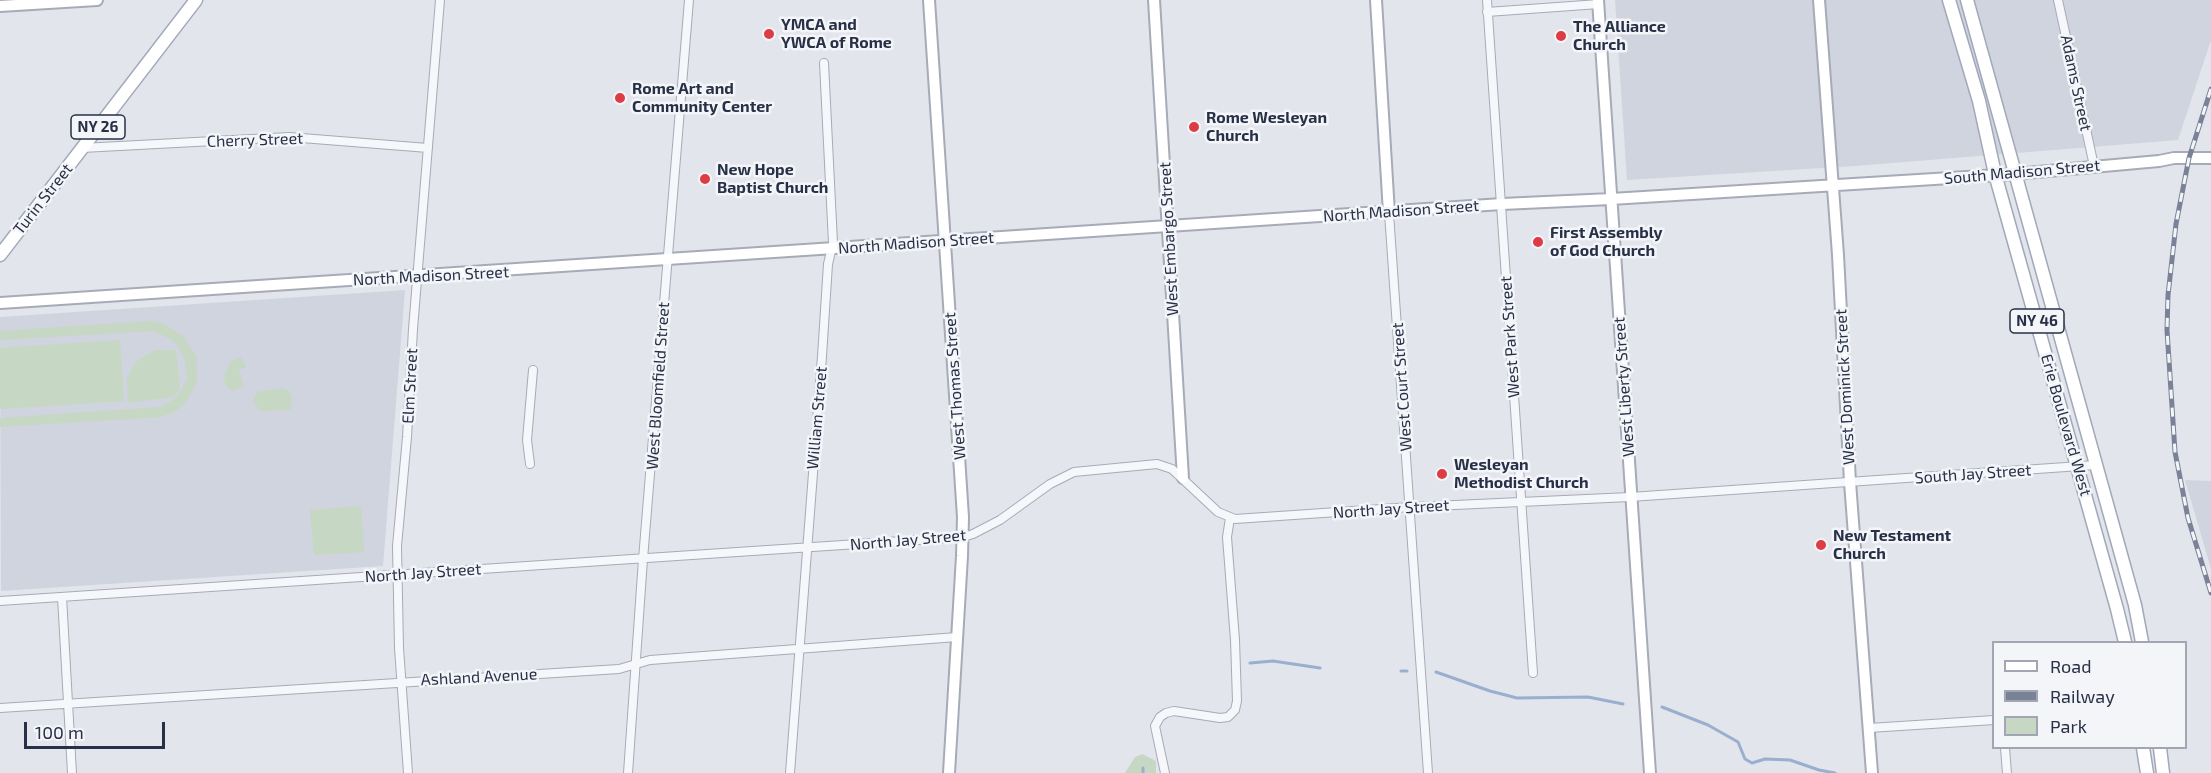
<!DOCTYPE html>
<style>
body{margin:0}
#map{position:relative;width:2211px;height:773px;overflow:hidden;background:#e3e5ec;font-family:"Exo 2",sans-serif}
canvas{display:block}
.legend{position:absolute;left:1992px;top:641px;width:195px;height:108px;box-sizing:border-box;background:#f3f5f9;border:2px solid #a2a6b2;margin:0;padding:8px 10px;list-style:none;font-size:18px;color:#283047}
.legend li{display:flex;align-items:center;gap:12px;height:30px}
.legend b{width:30px;border:2px solid #a2a6b2}
.scale{position:absolute;left:24px;top:722px;width:141px;height:27px;box-sizing:border-box;border:3px solid #283047;border-top:0;padding-left:8px;font-size:18px;line-height:21px;white-space:nowrap;color:#283047;-webkit-text-stroke:4px #f3f5f9;paint-order:stroke}
</style>
<div id="map">
<canvas width="2211" height="773"></canvas>
<ul class="legend">
<li><b style="height:8px;background:#fff"></b>Road</li>
<li><b style="height:8px;background:#7a8298"></b>Railway</li>
<li><b style="height:16px;background:#c6d7c3"></b>Park</li>
</ul>
<div class="scale">100 m</div>
</div>
<script>
const ctx = document.querySelector('canvas').getContext('2d');
ctx.lineJoin = 'round';
function fillPath(path, color) { ctx.fillStyle = color; ctx.fill(path, 'evenodd'); }
const shape = rows => new Path2D(rows.map(r => 'M' + r).join(''));
function stroke(path, color, width, dash) { ctx.strokeStyle = color; ctx.lineWidth = width; ctx.lineCap = dash ? 'butt' : 'round'; ctx.setLineDash(dash || []); ctx.stroke(path); }
function drawText(font, color, halo, rows, align = 'center') {
  ctx.font = font + ' "Exo 2",sans-serif'; ctx.lineWidth = 5; ctx.setLineDash([]); ctx.textBaseline = 'middle'; ctx.strokeStyle = halo; ctx.fillStyle = color; for (const [text, x, y, turn = 0] of rows) {
    ctx.save(); ctx.translate(x, y); ctx.rotate((+turn || 0) * Math.PI / 180); ctx.textAlign = isNaN(turn) ? turn : align; if (halo) ctx.strokeText(text, 0, 0); ctx.fillText(text, 0, 0); ctx.restore();
  }
}
const built = shape([
 [1615,0,2211,0,2211,40,2178,140,1855,166,1627,180],
 [405,290,383,566,1,591,0,317],
 [2185,480,2211,481,2211,569]
]);
const green = shape([
 [152,321,164,324,183,336,196,356,197,378,195,386,185,403,176,411,161,417,0,427,0,418,161,407,177,397,187,380,185,360,177,345,169,338,152,331,0,340,0,331],
 [120,340,124,401,0,409,0,348],
 [156,350,176,350,180,389,173,397,128,403,127,378,137,361],
 [241,357,246,367,239,370,244,387,233,391,226,386,224,377,230,362],
 [281,388,289,391,292,397,291,407,289,410,261,411,255,405,254,399,257,392],
 [361,506,364,552,314,555,310,510],
 [1142,754,1156,761,1156,773,1125,773,1135,757]
]);
const stream = shape([
 [1250,663,1273,661,1320,668],
 [1401,671,1407,671],
 [1436,672,1490,691,1517,698,1588,697,1623,704],
 [1662,707,1708,725,1738,742,1745,759,1752,763,1765,759,1790,760,1819,770,1835,773],
 [1143,773,1143,768]
]);
const street = shape([
 [1487,0,1533,673],
 [2058,0,2094,166],
 [1487,12,1599,4],
 [82,148,289,137,428,148],
 [1389,213,1428,773],
 [530,464,527,440,533,370],
 [62,597,72,773],
 [0,601,963,537,973,534,1000,520,1050,484,1074,472,1157,464,1172,469,1218,512,1235,519,1411,507,1630,497,2095,465],
 [0,708,619,669,650,660,957,637],
 [1869,728,1994,720],
 [2005,748,2007,773],
 [408,773,399,648,397,546,407,437,413,329,440,0],
 [628,773,643,559,689,0],
 [790,773,822,356,828,264,833,243,824,63],
 [1165,773,1155,726,1160,717,1166,713,1174,711,1220,718,1228,717,1235,710,1237,701,1235,640,1227,537,1230,518]
]);
const secondary = shape([
 [929,0,963,517,962,556,949,773],
 [1154,0,1183,478],
 [1376,0,1389,213],
 [1598,0,1650,773],
 [1819,0,1838,255,1850,482,1872,773],
 [0,6,97,0],
 [0,303,1502,204,1611,199,2015,174,2159,161,2174,158,2211,158]
]);
const primary = shape([
 [1949,0,1979,101,1995,174,2117,609,2125,642],
 [1967,0,2135,605,2142,642],
 [0,255,196,0],
 [2143,748,2147,773],
 [2160,748,2163,773]
]);
const rail = shape([
 [2211,89,2189,158,2176,224,2168,295,2167,330,2175,452,2188,518,2211,593]
]);
const markers = [
 [769,34,6,"#dd3c44"],
 [1561,36,6,"#dd3c44"],
 [620,98,6,"#dd3c44"],
 [1194,127,6,"#dd3c44"],
 [705,179,6,"#dd3c44"],
 [1538,242,6,"#dd3c44"],
 [1442,474,6,"#dd3c44"],
 [1821,545,6,"#dd3c44"]
];
const shields = [
 [98,127,54],
 [2037,321,54]
];
const shieldNames = [
 ["NY 26",98,127],
 ["NY 46",2037,321]
];
const poiNames = [
 ["YMCA and",781,25],
 ["YWCA of Rome",781,43],
 ["The Alliance",1573,27],
 ["Church",1573,45],
 ["Rome Art and",632,89],
 ["Community Center",632,107],
 ["Rome Wesleyan",1206,118],
 ["Church",1206,136],
 ["New Hope",717,170],
 ["Baptist Church",717,188],
 ["First Assembly",1550,233],
 ["of God Church",1550,251],
 ["Wesleyan",1454,465],
 ["Methodist Church",1454,483],
 ["New Testament",1833,536],
 ["Church",1833,554]
];
const streetNames = [
 ["Adams Street",2076,83,78],
 ["Cherry Street",255,140,-2],
 ["South Madison Street",2022,172,-5],
 ["Turin Street",43,199,-52],
 ["North Madison Street",1401,211,-4],
 ["West Embargo Street",1169,239,-93],
 ["North Madison Street",916,243,-4],
 ["North Madison Street",431,276,-3],
 ["West Park Street",1510,337,-94],
 ["Elm Street",410,386,-87],
 ["West Bloomfield Street",658,386,-86],
 ["West Thomas Street",955,386,-94],
 ["West Court Street",1402,387,-94],
 ["West Liberty Street",1624,387,-94],
 ["West Dominick Street",1845,387,-93],
 ["William Street",817,418,-85],
 ["Erie Boulevard West",2066,425,74],
 ["South Jay Street",1973,474,-4],
 ["North Jay Street",1391,509,-4],
 ["North Jay Street",908,540,-5],
 ["North Jay Street",423,573,-4],
 ["Ashland Avenue",479,677,-3]
];
fillPath(built, '#d0d4de');
fillPath(green, '#c6d7c3');
stroke(stream, '#9aafd0', 3);
stroke(street, '#a7abb7', 10);
stroke(secondary, '#a7abb7', 14);
stroke(primary, '#a1a8b9', 15);
stroke(street, '#f6f7fa', 8);
stroke(secondary, '#fff', 10);
stroke(primary, '#fff', 12);
stroke(rail, '#7a8298', 5);
stroke(rail, '#f3f5f9', 3, [9]);
for (const [x, y, r, color] of markers) { const dot = new Path2D(); dot.arc(x, y, r, 0, 2 * Math.PI); ctx.fillStyle = color; ctx.fill(dot); stroke(dot, '#f3f5f9', 2); }
for (const [x, y, w] of shields) { const box = new Path2D(); box.roundRect(x - w / 2, y - 12, w, 24, 4.5); ctx.fillStyle = '#f3f5f9'; ctx.fill(box); stroke(box, '#283047', 1.5); }
drawText('bold 15px', '#283047', null, shieldNames);
drawText('bold 16px', '#283047', '#f3f5f9', poiNames, 'left');
drawText('16px', '#283047', '#f3f5f9', streetNames);
</script>
